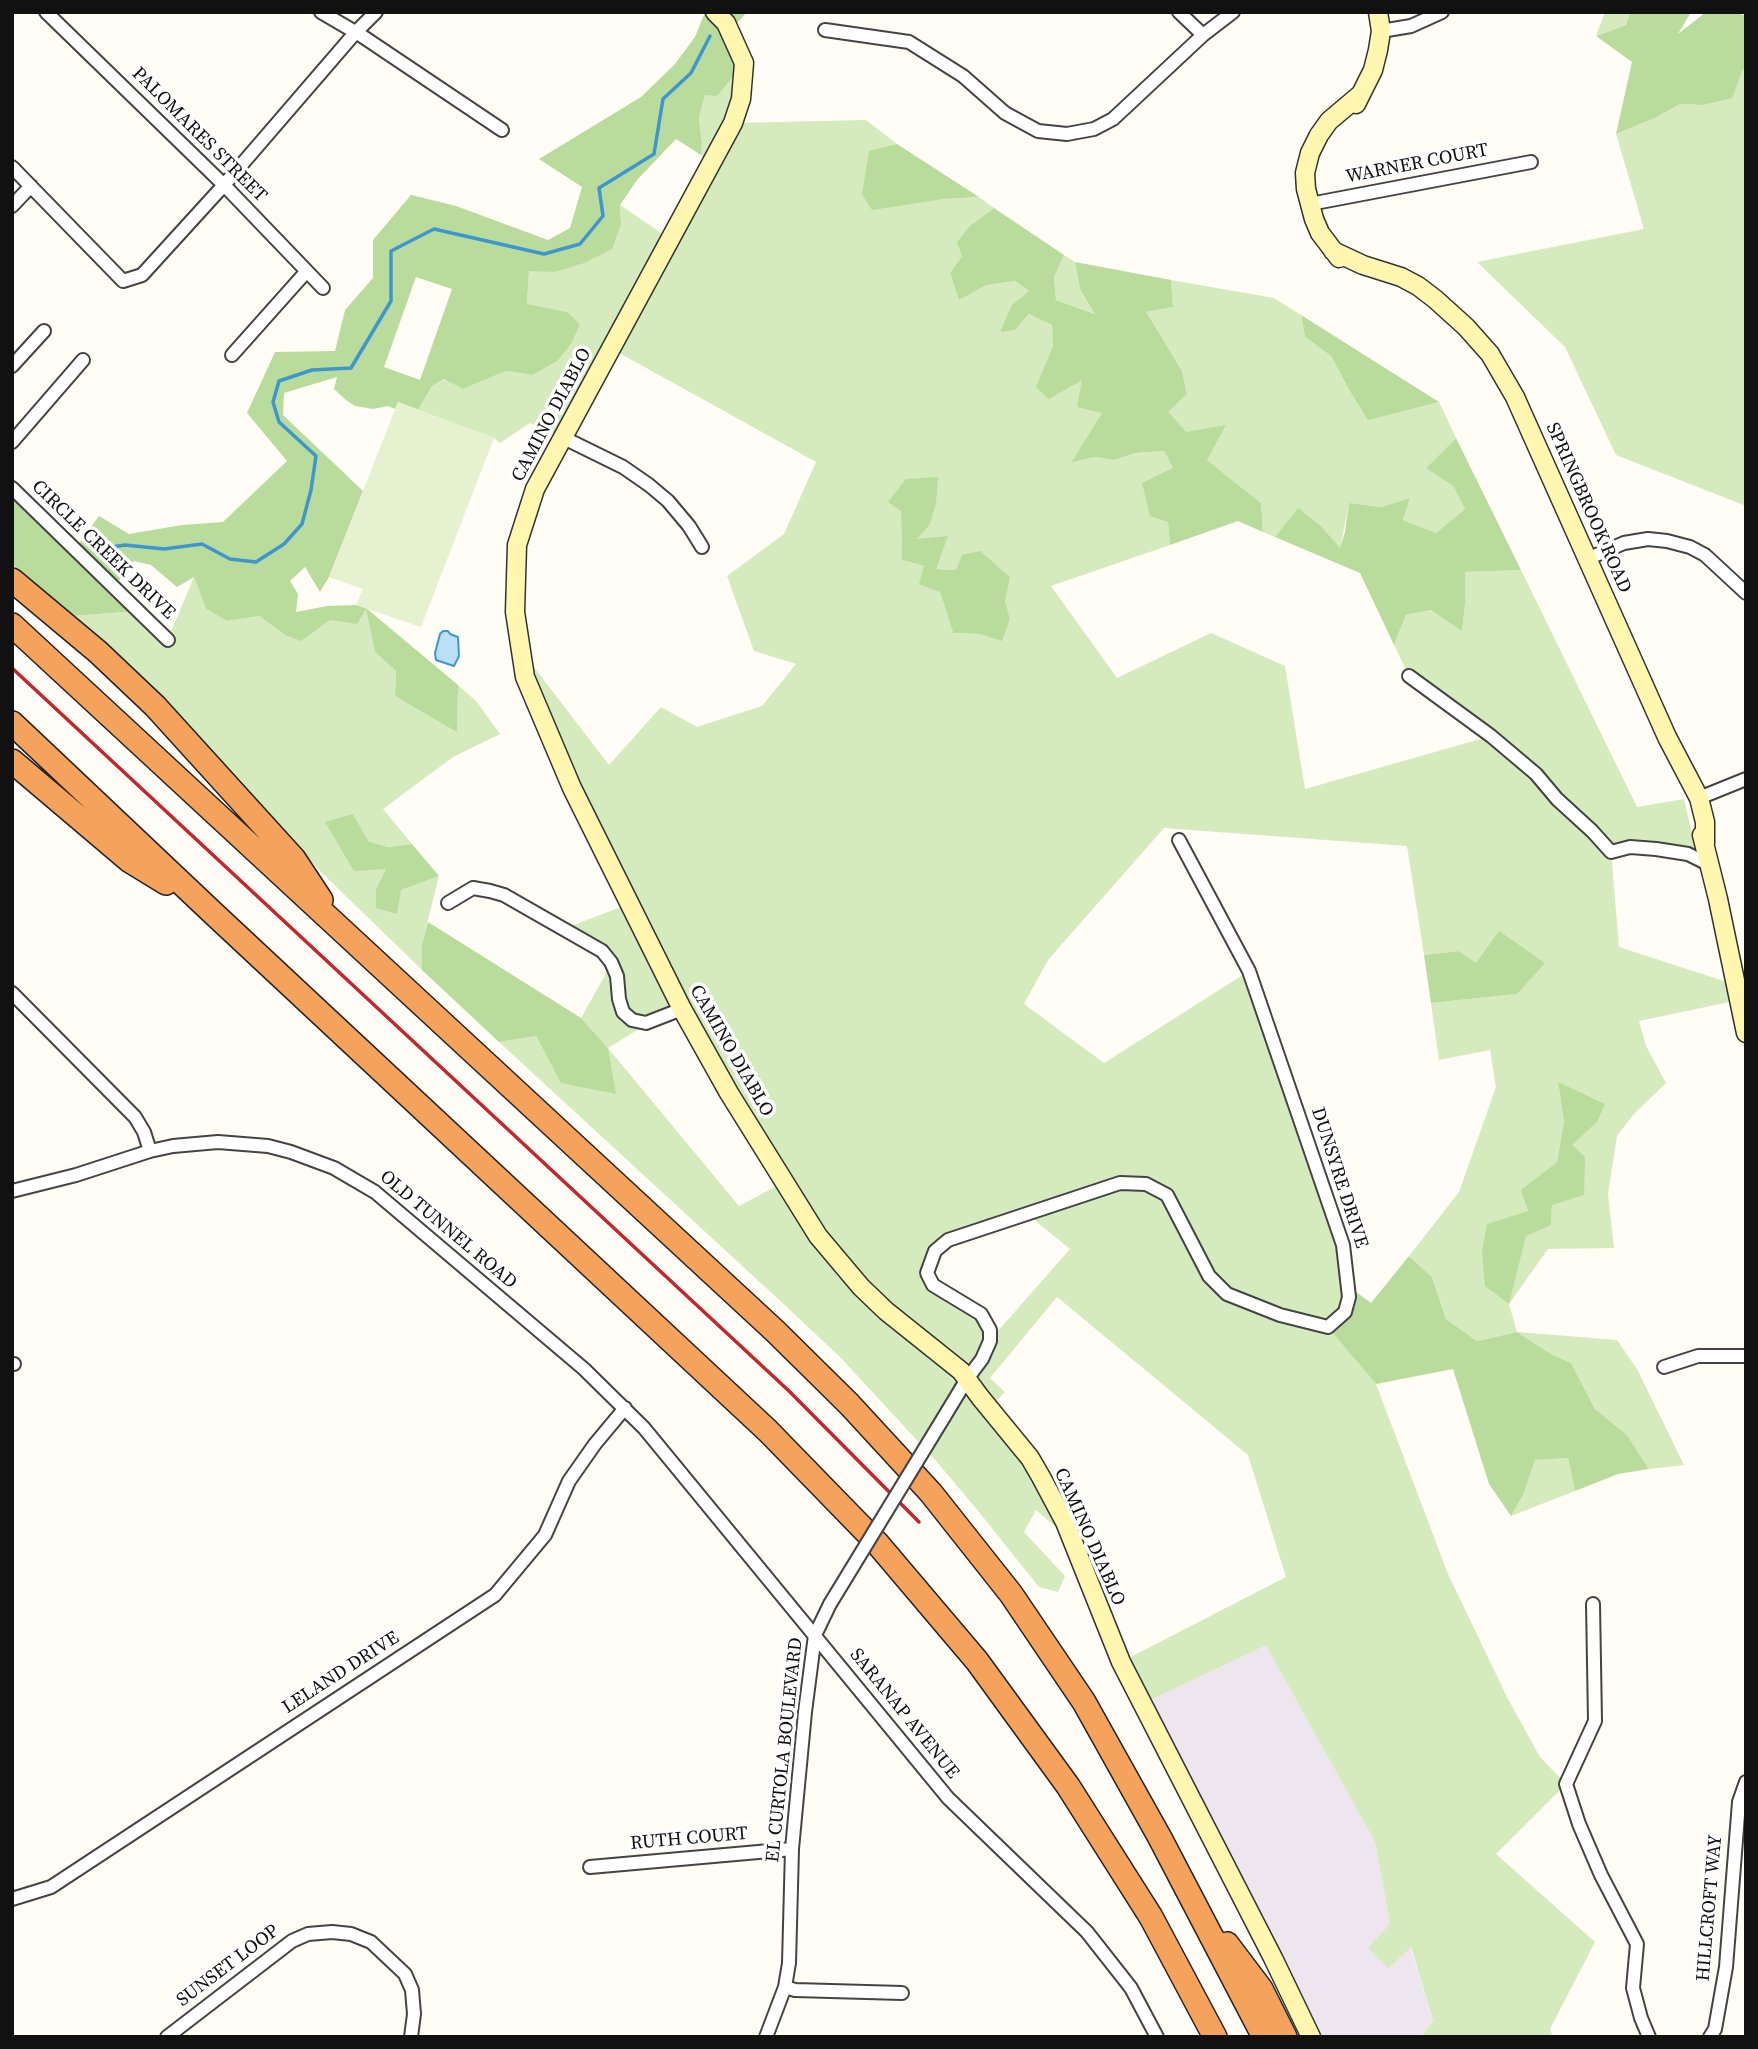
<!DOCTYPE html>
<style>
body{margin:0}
#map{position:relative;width:1758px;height:2049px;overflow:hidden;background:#fffdf5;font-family:"Source Serif 4",serif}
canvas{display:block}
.frame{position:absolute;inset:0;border:14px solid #111;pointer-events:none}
</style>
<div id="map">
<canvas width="1758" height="2049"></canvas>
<div class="frame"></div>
</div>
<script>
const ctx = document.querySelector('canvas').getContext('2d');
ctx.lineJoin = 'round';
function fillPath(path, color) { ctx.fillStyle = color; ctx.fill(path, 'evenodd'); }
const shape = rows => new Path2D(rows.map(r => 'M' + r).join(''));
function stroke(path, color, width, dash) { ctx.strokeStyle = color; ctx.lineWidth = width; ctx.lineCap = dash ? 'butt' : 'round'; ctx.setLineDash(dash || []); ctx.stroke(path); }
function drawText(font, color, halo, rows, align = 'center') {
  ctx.font = font + ' "Source Serif 4",serif'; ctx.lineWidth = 7; ctx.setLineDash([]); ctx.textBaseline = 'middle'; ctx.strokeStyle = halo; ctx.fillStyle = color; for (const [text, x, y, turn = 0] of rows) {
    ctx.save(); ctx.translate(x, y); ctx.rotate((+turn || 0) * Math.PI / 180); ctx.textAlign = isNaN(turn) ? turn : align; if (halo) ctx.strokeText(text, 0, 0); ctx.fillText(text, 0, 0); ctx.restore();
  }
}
const industrial = shape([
 [1266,1644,1375,1842,1390,1924,1410,1946,1433,2020,1421,2037,1311,2037,1142,1704]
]);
const green = shape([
 [1605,12,1630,12,1626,25,1596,36],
 [744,63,733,123,866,120,897,144,869,152,943,199,979,197,994,208,971,225,962,256,950,273,959,300,987,285,1015,281,1030,292,1015,330,1029,314,1052,325,1053,346,1048,363,1082,380,1103,413,1071,463,1094,457,1114,460,1135,453,1164,451,1173,468,1168,522,1170,545,1051,586,1117,678,1211,633,1285,666,1305,789,1491,736,1409,676,1394,645,1406,615,1429,610,1462,630,1465,604,1464,572,1521,570,1637,807,1684,799,1697,856,1611,852,1619,947,1736,985,1739,1000,1639,1021,1646,1046,1666,1083,1633,1115,1617,1136,1608,1194,1614,1248,1548,1249,1509,1304,1517,1332,1617,1340,1637,1369,1684,1465,1649,1469,1627,1435,1595,1409,1571,1363,1551,1354,1517,1332,1477,1341,1446,1319,1432,1277,1409,1256,1459,1192,1496,1087,1490,1050,1439,1060,1431,1003,1517,994,1458,951,1424,955,1407,846,1164,828,1048,960,1024,1004,1104,1063,1249,971,1343,1245,1349,1297,1329,1327,1376,1384,1448,1574,1508,1699,1540,1757,1566,1784,1496,1854,1595,1942,1550,2029,1553,2037,1421,2037,1433,2020,1411,1947,1388,1968,1368,1948,1390,1924,1375,1842,1266,1645,1142,1704,1121,1662,1286,1577,1248,1455,1057,1297,990,1378,1005,1392,990,1408,1073,1542,1036,1510,1024,1532,1065,1576,1058,1592,1039,1587,979,1512,937,1462,841,1358,789,1309,499,1042,536,1036,561,1082,608,1048,581,1018,609,968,601,951,563,929,629,904,520,649,609,765,661,707,697,727,762,706,796,664,754,651,727,576,784,534,816,462,612,349,564,438,530,423,500,443,494,438,418,410,432,386,445,379,463,389,506,371,532,375,567,312,527,305,529,271,621,224,620,205,670,239,712,162,701,155,702,143,699,118,705,95],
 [901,511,916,540,936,569,956,570,1005,601,1010,618,980,634,953,633,940,592,924,566,902,560],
 [681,1009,784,1182,739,1206,608,1048,634,1032],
 [1558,1082,1597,1122,1571,1145,1552,1205,1551,1225,1526,1235,1509,1303,1528,1211,1522,1190,1557,1162,1564,1121],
 [1027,1214,1070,1249,990,1340,980,1314,927,1273,948,1240],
 [1743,69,1746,72,1746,506,1616,455,1565,347,1477,262,1644,229,1616,134,1655,118,1680,104,1702,105],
 [1064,255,1075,262,1080,289,1096,314,1056,300,1054,277],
 [1171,280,1274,298,1301,315,1305,337,1331,356,1348,388,1368,419,1439,402,1456,438,1426,468,1453,486,1465,509,1436,533,1403,520,1410,498,1381,507,1349,503,1340,549,1321,526,1298,509,1275,537,1263,532,1261,503,1207,460,1167,412,1187,394,1182,371,1145,312,1173,307],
 [194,577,206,609,227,621,259,616,285,635,366,608,375,652,396,671,395,696,457,731,458,685,477,702,500,734,453,757,383,809,412,844,388,847,368,841,325,822,386,869,376,889,401,890,439,876,422,944,422,970,321,872,160,695,120,656,72,616,138,611,168,639],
 [1568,1458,1575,1491,1511,1516,1523,1495,1534,1460]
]);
const forest = shape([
 [705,12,747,12,730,31,744,63,717,96,705,95,699,118,702,143,701,155,676,139,637,180,620,205,621,224,612,249,584,263,555,272,529,271,527,304,567,312,580,324,571,344,557,361,532,375,506,371,463,389,444,379,432,386,418,410,398,402,395,409,388,406,373,409,355,406,346,400,334,389,337,377,284,393,283,415,363,491,329,577,320,592,305,567,290,581,298,594,296,612,327,606,356,605,366,608,458,685,457,732,395,696,396,671,375,652,366,609,357,624,330,620,301,641,285,635,259,616,227,621,206,609,194,577,177,587,151,565,134,561,114,587,138,611,72,616,12,564,12,488,75,549,99,516,129,534,182,525,223,522,287,461,247,413,275,352,335,351,345,310,373,278,373,240,411,195,456,206,548,240,570,228,582,187,539,159,641,97,675,64,695,37],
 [416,277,452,289,420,380,384,367],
 [1630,12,1691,12,1678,34,1706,12,1736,12,1746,16,1746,72,1743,69,1732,98,1702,105,1680,104,1655,118,1616,134,1632,62,1596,36,1626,25],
 [897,144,979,197,943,199,872,210,862,194,869,151],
 [994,208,1064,255,1054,277,1056,300,1095,314,1080,289,1075,262,1171,280,1173,307,1146,312,1182,371,1187,394,1168,412,1186,432,1226,425,1207,460,1261,503,1263,532,1238,521,1170,545,1168,522,1150,516,1142,483,1173,468,1164,451,1135,453,1114,460,1094,457,1071,463,1102,413,1077,407,1082,380,1049,399,1036,387,1053,346,1052,325,1029,314,1015,330,1000,332,1012,305,1029,291,1015,281,987,285,959,300,950,273,962,256,957,242,971,225],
 [1301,315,1439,402,1368,420,1348,388,1331,356,1305,337],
 [1456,438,1521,570,1465,572,1465,604,1462,631,1430,610,1406,615,1394,645,1360,573,1275,537,1298,508,1321,526,1340,548,1345,532,1349,503,1381,507,1410,498,1403,520,1436,533,1465,509,1453,486,1426,468],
 [938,477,936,503,930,524,917,539,948,536,936,569,956,570,962,555,980,551,1010,577,1005,601,1010,618,1002,641,980,634,953,633,940,592,919,584,924,566,902,560,901,511,888,502,906,479],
 [353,814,368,841,388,847,412,844,439,876,401,890,397,914,376,908,376,889,386,869,354,871,325,822],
 [428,922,581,1018,608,1048,616,1094,561,1083,536,1036,499,1042,422,970,422,944],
 [1499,931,1545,963,1517,994,1431,1003,1424,955,1458,951,1476,963],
 [1558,1082,1605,1104,1597,1122,1572,1145,1585,1157,1584,1195,1552,1205,1551,1225,1526,1236,1509,1304,1485,1286,1482,1252,1487,1224,1528,1211,1521,1190,1557,1162,1564,1121],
 [1409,1256,1432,1277,1446,1319,1477,1341,1517,1332,1551,1354,1571,1363,1595,1409,1627,1435,1649,1469,1618,1474,1575,1491,1568,1458,1535,1460,1523,1495,1511,1516,1489,1484,1453,1369,1376,1384,1328,1327,1345,1312,1348,1286,1371,1303]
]);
const pitch = shape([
 [398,402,494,438,421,627,356,605,363,589,329,577]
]);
const water = shape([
 [443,631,448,631,450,634,458,637,459,656,454,666,436,660,435,653,440,634,443,631]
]);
const stream = shape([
 [105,548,125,545,164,549,202,544,230,559,256,562,284,544,302,524,311,490,316,456,279,422,273,402,279,381,312,370,351,368,391,301,391,251,434,229,544,254,580,244,603,216,599,188,654,154,663,99,691,73,710,36]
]);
const street = shape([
 [46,12,224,185,323,288],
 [321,12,362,36,502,130],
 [1179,12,1203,35],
 [825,30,909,42,963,76,1005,113,1038,131,1067,134,1094,129,1113,119,1203,35,1233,12],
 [1381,31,1411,26,1442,12],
 [12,167,123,281,142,275,224,185,355,33,376,12],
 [1310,204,1531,162],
 [12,206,31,186],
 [232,355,306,272],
 [12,366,44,331],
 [564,438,623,467,649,485,668,501,689,526,702,547],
 [12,442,83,360],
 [12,488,168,640],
 [1587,559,1624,543,1648,539,1667,541,1690,547,1705,555,1746,593],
 [1409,676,1491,736,1536,774,1557,799,1592,831,1611,852,1630,847,1656,849,1688,854,1710,865],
 [1699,798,1746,779],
 [448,903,473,888,490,891,504,895,602,951,611,962,617,976,619,999,623,1012,632,1020,646,1023,682,1009],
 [12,993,135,1117,144,1132,150,1151],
 [12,1191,76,1175,150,1151,173,1146,218,1142,268,1146,291,1152,334,1168,375,1192,584,1369,644,1428,948,1798,1087,1932,1131,1988,1157,2037],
 [12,1364,14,1364],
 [1664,1367,1698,1356,1746,1356],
 [944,1417,967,1379,982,1359,990,1341,990,1330,981,1314,933,1285,927,1273,935,1251,948,1240,1120,1183,1146,1184,1167,1195,1209,1276,1227,1294,1280,1315,1328,1327,1345,1312,1349,1297,1343,1245,1249,971,1179,840],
 [1593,1604,1595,1721,1566,1784,1579,1824,1601,1875,1637,1944,1633,1988,1641,2018,1649,2037],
 [590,1867,792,1849],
 [12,1899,51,1887,495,1595,545,1535,569,1481,595,1444,625,1408],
 [785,1987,795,1990,902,1993],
 [167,2037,292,1941,308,1934,332,1932,351,1934,371,1942,405,1974,412,1990,414,2014,411,2037],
 [766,2037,785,1987,789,1963,792,1849,805,1712,815,1635,830,1604],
 [1710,2037,1715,2029,1726,1967,1739,1802,1746,1782]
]);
const secondary = shape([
 [715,12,726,23,744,63,741,99,733,123,535,489,517,545,515,612,525,677,572,788,682,1009,729,1093,818,1236,861,1287,886,1311,961,1371,980,1397,1030,1458,1041,1477,1065,1522,1121,1662,1273,1958,1311,2037],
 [1356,104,1373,70,1378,50,1381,31,1378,12],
 [1333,251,1363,265,1401,277,1418,286,1435,299,1466,327,1490,354,1515,397,1667,737,1699,798,1705,822,1705,844],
 [1339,258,1320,233,1314,219,1306,189,1305,173,1310,153,1319,135,1329,121,1361,94],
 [1702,835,1718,899,1746,1033]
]);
const highway = shape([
 [12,580,98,652,155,706,294,859,321,900],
 [12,625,775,1331,849,1404,931,1493,1011,1594,1084,1702,1160,1838,1264,2037],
 [12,723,213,913,768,1431,877,1543,977,1661,1068,1786,1151,1917,1215,2037],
 [12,761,130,861,166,883],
 [1227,1944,1261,1989,1285,2037]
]);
const rail = shape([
 [12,668,789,1391,919,1522]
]);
const streetBridge = shape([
 [830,1604,944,1417]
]);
const streetNames = [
 ["PALOMARES STREET",199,135,45],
 ["WARNER COURT",1417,164,-11],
 ["CAMINO DIABLO",552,415,-62],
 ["SPRINGBROOK ROAD",1588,508,66],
 ["CIRCLE CREEK DRIVE",103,550,44],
 ["CAMINO DIABLO",731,1051,60],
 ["DUNSYRE DRIVE",1339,1178,72],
 ["OLD TUNNEL ROAD",448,1230,40],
 ["CAMINO DIABLO",1089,1537,66],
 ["LELAND DRIVE",341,1673,-33],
 ["SARANAP AVENUE",904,1714,51],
 ["EL CURTOLA BOULEVARD",785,1750,-84],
 ["RUTH COURT",689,1839,-5],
 ["HILLCROFT WAY",1710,1908,-85],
 ["SUNSET LOOP",228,1966,-37]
];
fillPath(industrial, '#eee6ef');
fillPath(green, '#d5ebbd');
fillPath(forest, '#b9dc9c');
fillPath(pitch, '#e6f2cf');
fillPath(water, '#b9e0f7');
stroke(water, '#3f96cf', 2);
stroke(stream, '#3f96cf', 3.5);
stroke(street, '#444', 16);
stroke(secondary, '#333', 21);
stroke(highway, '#222', 26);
stroke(street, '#fff', 12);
stroke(secondary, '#fff6b0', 18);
stroke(highway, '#f5a25d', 23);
stroke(rail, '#c4262e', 3.5);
stroke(streetBridge, '#444', 16, []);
stroke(streetBridge, '#fff', 12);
drawText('19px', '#111', '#fff', streetNames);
</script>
